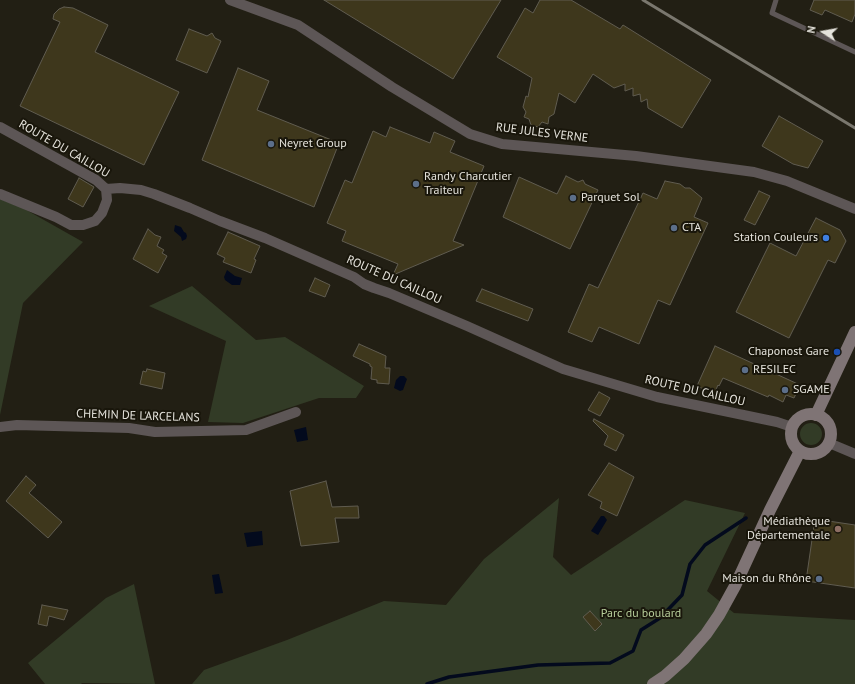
<!DOCTYPE html>
<meta charset="utf-8">
<style>
body{margin:0}
#map{position:relative;width:855px;height:684px;overflow:hidden;background:#221f14;font-family:"PT Sans",sans-serif}
canvas{display:block}
.north{position:absolute;left:803px;top:12px;width:40px;height:40px;-webkit-text-stroke:3px #19160b;paint-order:stroke;rotate:281deg;font-size:11px;font-weight:700;line-height:16px;text-align:center;color:#e5e3dc}
.north::after{content:'';display:block;margin:auto;width:14px;height:18px;background:#e5e3dc;clip-path:polygon(50% 0,100% 100%,50% 72%,0 100%)}
</style>
<div id="map">
<canvas width="855" height="684"></canvas>
<div class="north">N</div>
</div>
<script>
const ctx = document.querySelector('canvas').getContext('2d');
ctx.lineJoin = 'round';
function fillPath(path, color) { ctx.fillStyle = color; ctx.fill(path, 'evenodd'); }
const shape = rows => new Path2D(rows.map(r => 'M' + r).join(''));
function stroke(path, color, width, dash) { ctx.strokeStyle = color; ctx.lineWidth = width; ctx.lineCap = dash ? 'butt' : 'round'; ctx.setLineDash(dash || []); ctx.stroke(path); }
function drawText(font, color, halo, rows, align = 'center') {
  ctx.font = font + ' "PT Sans",sans-serif'; ctx.lineWidth = 4; ctx.setLineDash([]); ctx.textBaseline = 'middle'; ctx.strokeStyle = halo; ctx.fillStyle = color; for (const [text, x, y, turn = 0] of rows) {
    ctx.save(); ctx.translate(x, y); ctx.rotate((+turn || 0) * Math.PI / 180); ctx.textAlign = isNaN(turn) ? turn : align; if (halo) ctx.strokeText(text, 0, 0); ctx.fillText(text, 0, 0); ctx.restore();
  }
}
const green = shape([
 [0,199,21,207,83,242,23,303,0,415],
 [192,286,256,340,285,337,364,386,356,398,319,398,243,423,208,422,226,341,149,306],
 '800 434a11 11 0 1 1 22 0a11 11 0 1 1-22 0Z',
 [559,498,553,557,571,575,685,500,745,513,707,591,734,613,855,620,855,684,192,684,204,670,287,640,384,601,446,605,484,559],
 [134,584,155,684,82,683,81,684,45,684,28,663,106,598]
]);
const water = shape([
 [175,225,181,227,184,232,186,233,187,236,186,239,182,241,181,237,174,231],
 [227,270,235,276,242,278,240,285,232,285,225,280,224,277],
 [400,376,404,376,407,379,403,390,400,391,394,388,396,380],
 [306,427,308,440,297,442,294,430],
 [601,516,604,516,607,520,598,535,591,531],
 [262,531,263,545,247,547,244,533],
 [219,574,223,593,215,594,212,575]
]);
const stream = shape([
 [427,684,449,677,538,665,610,663,633,651,641,630,660,618,682,595,690,564,705,545,746,518]
]);
const building = shape([
 [324,0,501,0,453,79,324,0],
 [540,0,571,0,620,29,623,25,711,80,682,128,648,108,647,99,641,102,640,94,633,96,633,88,625,91,625,84,614,88,593,74,575,103,559,93,554,114,549,117,548,124,542,122,538,127,531,125,529,119,524,117,526,112,523,107,526,96,528,97,532,78,497,57,525,8,533,13,540,0],
 [814,0,855,0,855,14,852,22,825,10,822,15,810,10,814,0],
 [64,7,73,8,108,25,95,52,179,92,144,165,20,106,60,22,53,19,54,14,59,9,64,7],
 [189,29,207,36,212,33,215,38,221,41,207,73,176,60,189,29],
 [238,68,269,81,257,110,339,143,314,207,202,160,238,68],
 [779,116,823,141,808,168,793,164,762,146,779,116],
 [390,127,430,143,434,132,455,141,450,152,484,166,453,241,464,245,393,275,398,264,342,241,346,231,327,223,345,180,352,183,373,131,386,137,390,127],
 [566,176,578,182,583,180,585,184,598,190,570,249,503,217,519,177,557,194,566,176],
 [79,178,94,187,83,207,68,199,79,178],
 [665,181,680,184,685,188,690,188,702,198,694,217,708,223,670,305,658,300,639,344,599,327,592,342,568,332,589,284,598,288,643,193,657,199,665,181],
 [759,191,770,196,755,225,744,220,759,191],
 [816,218,840,230,846,241,835,263,828,260,789,338,736,312,770,243,796,256,816,218],
 [148,229,155,235,161,237,157,246,164,250,162,253,167,256,158,273,133,259,148,229],
 [228,232,260,246,254,259,256,260,251,273,223,262,225,258,217,254,228,232],
 [315,278,330,285,325,297,309,291,315,278],
 [482,289,533,309,528,321,476,301,482,289],
 [359,344,386,356,385,368,390,368,389,384,377,383,377,380,371,379,372,367,370,366,370,364,353,356,359,344],
 [715,346,800,385,794,398,786,395,783,402,769,395,768,397,723,378,719,386,718,385,714,394,697,386,715,346],
 [147,369,165,373,162,389,140,384,143,371,146,372,147,369],
 [599,392,610,398,600,416,588,410,599,392],
 [594,419,624,435,616,451,604,445,608,436,593,421,594,419],
 [609,463,634,477,617,516,600,508,602,502,588,495,609,463],
 [26,476,36,485,29,493,62,522,48,538,6,501,26,476],
 [326,481,332,507,358,506,359,518,335,518,339,542,301,546,290,491,326,481],
 [815,519,855,525,855,588,806,581,815,519],
 [42,605,68,610,64,620,49,616,47,626,38,624,42,605],
 [590,611,602,624,595,631,583,617,590,611]
]);
const lane = shape([
 [776,0,772,13,855,52]
]);
const street = shape([
 [230,0,298,25,392,87,470,134,502,144,636,156,754,172,787,181,855,209],
 [0,127,96,180,106,189,120,188,141,190,154,194,190,208,220,221,265,238,354,277,364,284,374,288,389,293,467,326,563,369,657,397,777,422,792,427],
 [0,194,56,217,71,225,83,225,95,221,102,213,107,200,106,189],
 [0,427,17,425,129,428,155,432,246,430,296,412],
 [829,443,855,454]
]);
const secondary = shape([
 '791 434a20 20 0 1 1 40 0a20 20 0 1 1-40 0Z',
 [816,415,855,332],
 [653,684,665,676,684,659,706,634,719,615,735,586,770,510,800,451]
]);
const rail = shape([
 [643,0,855,128]
]);
const markers = [
 [271,144,4,"#5c6f8a"],
 [416,184,4,"#5c6f8a"],
 [573,198,4,"#5c6f8a"],
 [674,228,4,"#5c6f8a"],
 [826,238,4,"#3f7fe0"],
 [837,352,4,"#1a4fb4"],
 [745,370,4,"#5c6f8a"],
 [785,390,4,"#5c6f8a"],
 [838,529,4,"#8d6e63"],
 [819,579,4,"#5c6f8a"]
];
const streetNames = [
 ["RUE JULES VERNE",542,133,7],
 ["ROUTE DU CAILLOU",64,149,30],
 ["ROUTE DU CAILLOU",394,280,24],
 ["ROUTE DU CAILLOU",695,391,13],
 ["CHEMIN DE L'ARCELANS",138,416,2]
];
const poiNames = [
 ["Neyret Group",279,144],
 ["Randy Charcutier",424,177],
 ["Traiteur",424,191],
 ["Parquet Sol",581,198],
 ["CTA",682,228],
 ["Station Couleurs",818,238,"right"],
 ["Chaponost Gare",829,352,"right"],
 ["RESILEC",753,370],
 ["SGAME",793,390],
 ["Médiathèque",830,522,"right"],
 ["Départementale",830,536,"right"],
 ["Maison du Rhône",811,579,"right"]
];
const parkNames = [
 ["Parc du boulard",641,614]
];
fillPath(green, '#323b26');
fillPath(water, '#030a1d');
stroke(stream, '#030a1d', 3.5);
fillPath(building, '#3e371c');
stroke(building, '#605c50', 1);
stroke(lane, '#5d5656', 5);
stroke(street, '#5d5656', 10);
stroke(secondary, '#7f7475', 12);
stroke(rail, '#7a776e', 3);
for (const [x, y, r, color] of markers) { const dot = new Path2D(); dot.arc(x, y, r, 0, 2 * Math.PI); ctx.fillStyle = color; ctx.fill(dot); stroke(dot, '#19160b', 1.5); }
drawText('12px', '#e5e3dc', '#19160b', streetNames);
drawText('12px', '#e5e3dc', '#19160b', poiNames, 'left');
drawText('12px', '#b7ce9b', '#19160b', parkNames);
</script>
